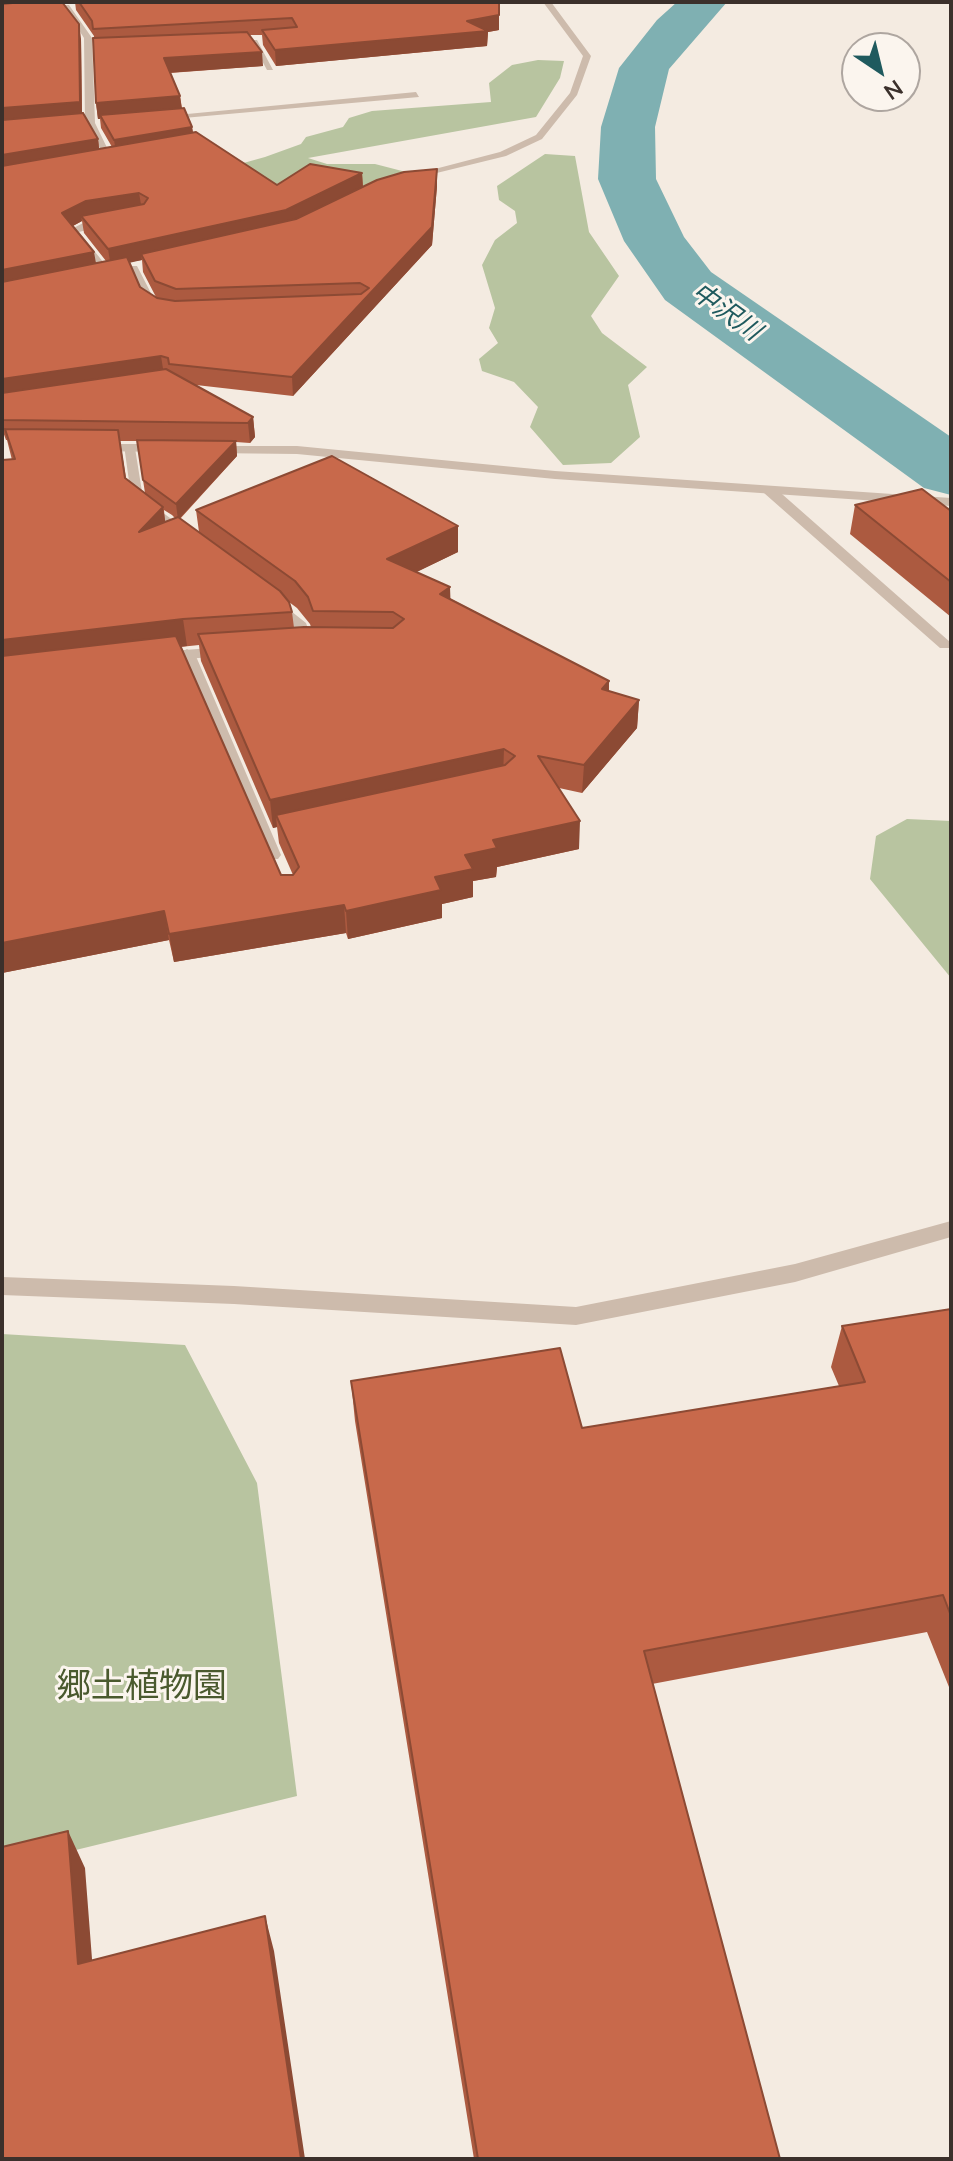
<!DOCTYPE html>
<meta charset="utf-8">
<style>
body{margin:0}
#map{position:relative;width:953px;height:2161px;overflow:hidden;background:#f4ebe1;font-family:Mulish,sans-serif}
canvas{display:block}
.frame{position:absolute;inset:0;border:4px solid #3b302b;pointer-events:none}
.north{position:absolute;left:841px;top:32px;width:80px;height:80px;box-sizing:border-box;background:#fbf5ee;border:2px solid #aea6a0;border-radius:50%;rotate:145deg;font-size:22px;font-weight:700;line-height:32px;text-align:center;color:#3b302b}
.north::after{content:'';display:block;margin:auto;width:28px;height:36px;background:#1f5a5e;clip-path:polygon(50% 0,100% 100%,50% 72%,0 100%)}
</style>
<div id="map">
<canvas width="953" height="2161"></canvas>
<div class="frame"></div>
<div class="north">N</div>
</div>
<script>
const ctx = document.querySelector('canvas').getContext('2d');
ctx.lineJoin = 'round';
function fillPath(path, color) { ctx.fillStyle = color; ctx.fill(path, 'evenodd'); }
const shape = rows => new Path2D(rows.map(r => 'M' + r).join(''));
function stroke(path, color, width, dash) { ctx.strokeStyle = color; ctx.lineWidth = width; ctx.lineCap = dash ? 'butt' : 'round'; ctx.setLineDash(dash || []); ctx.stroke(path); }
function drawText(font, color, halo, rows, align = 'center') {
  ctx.font = font + ' Mulish,"Noto Sans JP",sans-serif'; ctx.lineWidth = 6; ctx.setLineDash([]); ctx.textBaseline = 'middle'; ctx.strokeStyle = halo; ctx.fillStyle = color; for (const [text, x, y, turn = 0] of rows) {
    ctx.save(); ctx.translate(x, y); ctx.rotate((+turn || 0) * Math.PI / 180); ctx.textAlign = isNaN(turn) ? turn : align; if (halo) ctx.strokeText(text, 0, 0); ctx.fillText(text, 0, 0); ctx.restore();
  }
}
const green = shape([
 [538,60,564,61,560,78,536,117,308,158,327,164,375,164,406,172,361,187,161,186,265,157,301,144,306,137,343,127,349,118,372,111,491,102,489,83,512,65],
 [545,154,575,156,589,232,619,276,591,316,602,333,647,367,628,385,640,437,611,463,563,465,530,427,538,407,514,382,482,371,479,359,498,343,489,328,495,308,482,265,495,240,517,223,515,211,499,200,497,186],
 [907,819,951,821,951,978,870,879,876,836],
 [2,1334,185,1345,257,1483,297,1796,2,1868]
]);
const river = shape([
 [677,2,727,2,669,69,655,127,656,179,684,237,711,272,951,437,951,495,924,488,665,300,624,241,598,179,601,127,619,68,657,20,677,2]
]);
const lane = shape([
 [251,40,257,40,273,70,267,70,251,40],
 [416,92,419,97,161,120,156,117,416,92],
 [110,218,114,219,114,223,79,232,112,273,107,276,68,231,85,222,110,218],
 [129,266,137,266,155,301,164,309,162,311,154,311,146,305,129,266],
 [124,445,135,448,143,498,193,535,193,541,183,541,132,503,124,445],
 [764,487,774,487,950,642,950,648,940,648,764,493,764,487],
 [272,596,306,623,314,646,311,649,301,649,294,628,265,600,272,596],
 [187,649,195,654,281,855,278,859,266,859,263,855,179,654,187,649]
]);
const street = shape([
 [543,2,551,2,591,56,577,95,542,139,506,156,408,180,408,176,500,152,536,135,570,93,583,56,543,2],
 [63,5,69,5,92,38,95,123,113,160,107,160,85,123,84,38,63,5],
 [92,444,165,444,171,448,165,452,97,451,91,447,92,444],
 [204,446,297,446,555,471,951,498,951,506,555,479,297,454,209,453,203,449,204,446],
 [225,647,233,652,230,655,157,662,149,657,157,652,225,647],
 [951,1221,951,1237,795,1282,576,1325,234,1304,2,1295,2,1277,234,1286,576,1307,795,1264,951,1221]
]);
const wall = shape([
 [75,2,499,2,499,30,488,32,487,46,276,66,263,45,262,35,250,35,263,66,170,73,180,96,182,108,192,127,193,133,277,185,362,173,363,187,437,186,432,245,293,396,196,385,253,417,255,437,250,443,236,442,237,456,180,519,199,532,196,510,458,526,458,552,416,572,451,599,609,681,609,691,639,700,637,728,582,793,559,788,579,849,497,867,496,877,473,881,473,897,442,904,442,918,348,939,346,933,174,962,169,940,2,973,2,460,12,460,7,440,6,440,2,429,2,4,81,39,82,113,98,139,99,149,112,147,101,128,100,119,98,119,96,103,94,36,76,10],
 [82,221,84,233,106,261,96,263,73,226],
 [142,260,143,272,156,297,140,287,129,262],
 [120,441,137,441,145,493,126,478],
 [164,510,172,515,175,518,165,522],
 [289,602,297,608,310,624,311,627,294,628,292,612],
 [199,645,201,661,273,828,277,827,279,843,293,875,281,875,180,647],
 [855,505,951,511,951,617,850,534],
 [951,1309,951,1692,927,1632,652,1684,780,2159,474,2159,355,1421,351,1381,582,1428,839,1386,831,1367,842,1326]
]);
const shadedWall = shape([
 [499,15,499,30,488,32,487,46,276,66,275,50],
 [79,24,81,39,82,118,2,124,2,108],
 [262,52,263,66,166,73,164,58],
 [180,96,182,111,100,115,100,119,98,119,96,103],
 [192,127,194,139,116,153,114,140],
 [98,139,100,156,2,172,2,155],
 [437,169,437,186,432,245,293,396,292,377,432,227],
 [362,173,363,190,287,227,141,254,142,260,111,267,108,249],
 [139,193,142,210,81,216,82,221,65,230,62,213,86,201],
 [94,252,97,269,2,289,2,270],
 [161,356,164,375,2,399,2,379],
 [253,417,255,437,250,443,248,423],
 [236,441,237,456,178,520,176,504],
 [163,507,167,533,139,532],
 [458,526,458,552,388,586,387,559],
 [450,587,451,614,440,594],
 [183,619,187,646,2,668,2,640],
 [609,681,608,709,602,689],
 [639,700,637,728,582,793,584,765],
 [504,749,503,777,276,815,277,827,273,828,270,800],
 [580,821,579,849,497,867,496,877,473,881,473,897,442,904,442,918,348,939,346,911,435,877,465,855,493,840],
 [344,905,346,933,174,962,169,934],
 [164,911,169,940,2,973,2,943],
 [68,1831,85,1868,95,1998,78,1964],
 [265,1916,274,1951,305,2159,301,2159]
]);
const building = shape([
 [23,2,62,2,79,24,80,102,2,108,2,4,23,2],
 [79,2,499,2,499,15,467,21,488,31,275,50,262,30,297,27,292,18,93,29,92,21,79,2],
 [247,32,262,52,164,58,180,96,96,103,93,38,247,32],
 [184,108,192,127,114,140,100,115,184,108],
 [83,113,98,139,2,155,2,120,83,113],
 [196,132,277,185,310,164,362,173,286,210,108,249,81,216,144,204,148,198,139,193,86,201,62,213,94,252,2,270,2,166,196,132],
 [437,169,432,227,292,377,169,364,168,358,161,356,2,379,2,282,127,257,140,287,157,298,175,301,361,294,369,288,360,283,176,289,155,281,141,254,296,219,377,180,404,172,437,169],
 [166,369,253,417,248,423,2,420,2,393,166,369],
 [5,429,118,430,125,478,163,507,139,532,178,517,280,591,289,602,292,612,183,619,2,640,2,460,15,459,5,429],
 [137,440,236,441,176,504,143,480,137,440],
 [332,456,458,526,387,559,450,587,440,594,609,681,602,689,639,700,584,765,538,756,580,821,493,840,497,848,465,855,473,869,435,877,441,890,346,911,344,905,169,934,164,911,2,943,2,656,176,636,281,875,293,875,299,867,276,815,505,765,515,756,504,749,270,800,198,634,304,627,393,628,404,619,393,612,313,611,308,597,295,581,196,510,332,456],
 [922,489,951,511,951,582,855,505,922,489],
 [951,1309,951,1616,943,1595,644,1651,780,2159,478,2159,351,1381,560,1348,582,1428,865,1382,842,1326,951,1309],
 [68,1831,78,1964,265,1916,301,2159,2,2159,2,1847,68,1831]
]);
const farWaternames = [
 ["中沢川",726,312,36]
];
const nearParknames = [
 ["郷土植物園",142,1687]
];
fillPath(green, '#b8c4a0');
fillPath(river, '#7fb0b2');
fillPath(lane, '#cdbbac');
fillPath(street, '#cdbbac');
fillPath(wall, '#ac5a40');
fillPath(shadedWall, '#8c4a34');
fillPath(building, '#c8694b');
stroke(building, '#8c4a34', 2);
drawText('italic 26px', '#1f5a5e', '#fbf5ee', farWaternames);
drawText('34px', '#4a5a2e', '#fbf5ee', nearParknames);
</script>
